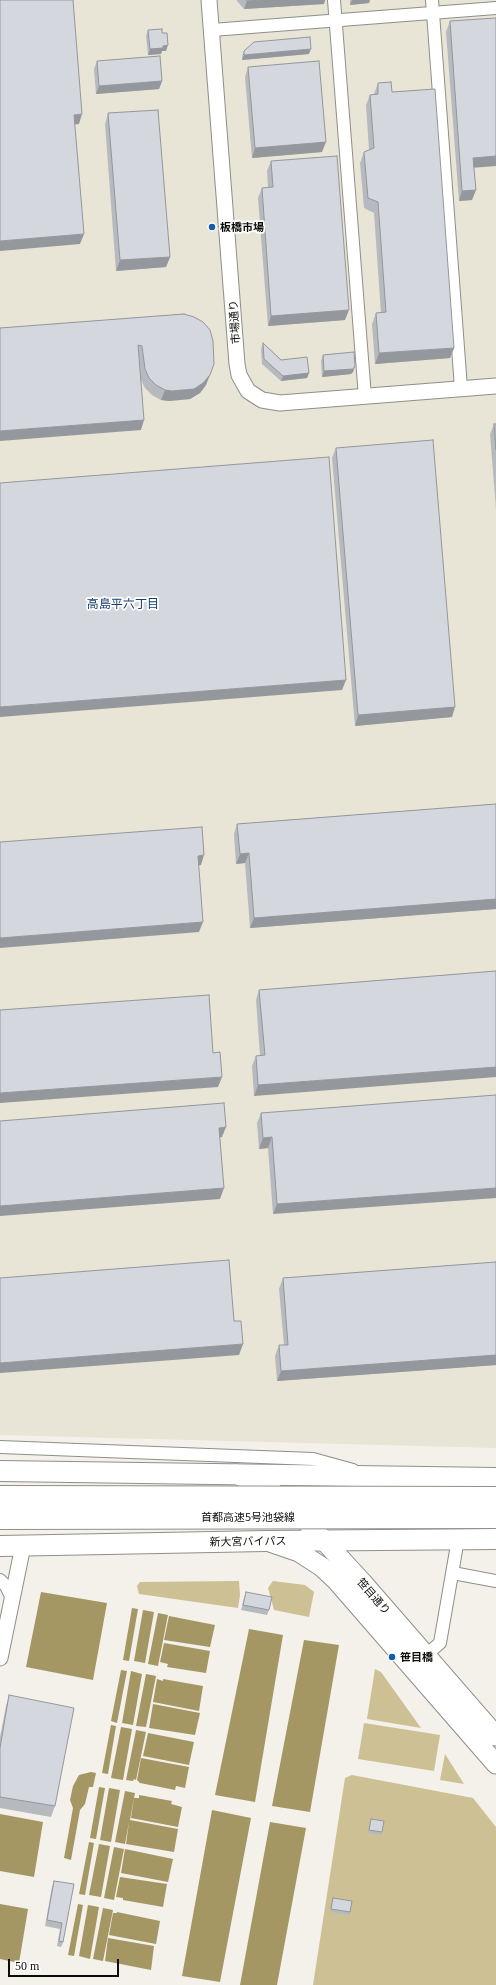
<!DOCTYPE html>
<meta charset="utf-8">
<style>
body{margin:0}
#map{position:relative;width:496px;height:1985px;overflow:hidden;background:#f3f1ea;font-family:Georgia,serif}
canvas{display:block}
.scale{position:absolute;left:8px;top:1959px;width:111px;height:18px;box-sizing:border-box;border:2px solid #0c0c0a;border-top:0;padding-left:5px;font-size:12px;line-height:14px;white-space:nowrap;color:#0c0c0a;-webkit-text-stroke:3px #fffffd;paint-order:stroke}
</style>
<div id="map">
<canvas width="496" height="1985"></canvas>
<div class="scale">50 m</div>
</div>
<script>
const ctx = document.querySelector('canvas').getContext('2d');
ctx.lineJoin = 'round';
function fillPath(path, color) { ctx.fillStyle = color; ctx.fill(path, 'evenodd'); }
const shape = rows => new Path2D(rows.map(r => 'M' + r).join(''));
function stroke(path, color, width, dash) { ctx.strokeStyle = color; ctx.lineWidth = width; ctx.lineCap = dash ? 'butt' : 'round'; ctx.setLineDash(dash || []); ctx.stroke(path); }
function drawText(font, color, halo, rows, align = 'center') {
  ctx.font = font + ' Georgia,"Noto Sans JP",serif'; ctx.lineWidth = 3.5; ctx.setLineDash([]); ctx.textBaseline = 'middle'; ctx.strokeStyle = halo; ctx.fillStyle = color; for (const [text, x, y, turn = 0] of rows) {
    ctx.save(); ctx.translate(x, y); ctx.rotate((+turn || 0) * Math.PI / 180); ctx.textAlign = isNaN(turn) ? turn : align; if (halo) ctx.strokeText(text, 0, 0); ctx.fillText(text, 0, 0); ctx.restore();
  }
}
const built = shape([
 [0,0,496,0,496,1448,0,1435]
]);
const green = shape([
 [239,1581,240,1595,238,1608,139,1594,137,1586,140,1582],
 [273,1581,305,1585,314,1592,309,1617,274,1610,268,1588],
 [375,1669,381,1672,421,1728,367,1719],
 [364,1723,440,1735,434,1771,358,1759],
 [445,1754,464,1784,440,1780],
 [352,1775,473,1798,496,1827,496,1985,313,1985,345,1778]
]);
const water = shape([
 [41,1592,107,1603,93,1680,26,1667],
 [132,1608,138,1609,129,1661,123,1660],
 [143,1610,154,1612,145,1663,134,1661],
 [158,1613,168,1615,158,1666,148,1664],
 [169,1616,215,1625,210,1647,164,1640],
 [249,1629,283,1635,255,1802,215,1795],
 [304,1640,339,1645,310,1812,272,1806],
 [164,1643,210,1651,206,1673,167,1667,168,1664,160,1662],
 [121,1670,127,1671,117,1723,111,1721],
 [131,1671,142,1674,133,1725,122,1723],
 [146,1674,156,1676,146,1727,136,1726],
 [157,1679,163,1681,163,1679,203,1686,199,1711,153,1702],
 [153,1704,200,1713,195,1735,149,1728],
 [111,1725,116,1726,108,1774,102,1773],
 [121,1727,132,1729,123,1780,111,1778],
 [136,1730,146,1732,136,1780,134,1779,133,1781,126,1780],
 [148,1733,194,1742,189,1765,143,1756],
 [141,1758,189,1767,185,1788,176,1786,175,1790,140,1783,137,1780],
 [91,1772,96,1773,93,1787,89,1787,85,1804,80,1810,71,1860,64,1858,73,1808,70,1800,73,1786,79,1775],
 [99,1787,105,1788,96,1839,90,1838],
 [109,1788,120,1790,111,1842,100,1840],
 [125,1791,135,1793,134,1798,139,1798,139,1795,172,1801,171,1804,182,1807,178,1827,131,1818,134,1798,130,1820,178,1829,174,1852,126,1844,129,1822,125,1844,115,1842],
 [212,1810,251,1818,220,1982,182,1976],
 [0,1814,43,1822,34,1877,0,1871],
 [270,1822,306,1828,277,1985,240,1985],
 [89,1842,94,1843,85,1895,79,1894],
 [99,1844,110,1846,101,1897,89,1895],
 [114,1847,124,1849,114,1900,104,1898],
 [125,1849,173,1859,168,1882,121,1873],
 [120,1877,167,1884,163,1907,123,1900,123,1898,116,1897],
 [0,1904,28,1909,19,1963,0,1959],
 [78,1904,83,1905,74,1956,68,1955],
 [88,1905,99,1907,90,1959,79,1956],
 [103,1908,113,1910,103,1961,93,1959],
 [117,1912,160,1921,156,1944,109,1935,113,1913,117,1913],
 [108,1938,154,1946,151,1970,105,1961]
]);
const minor = shape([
 [334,0,365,397],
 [432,0,461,388],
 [212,30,496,8],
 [0,1447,313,1459,353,1470],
 [453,1573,496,1581],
 [0,1580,6,1586,12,1598],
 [426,1655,440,1643,458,1539]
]);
const tertiary = shape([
 [209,0,237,364,239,375,248,391,262,400,280,403,496,386],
 [0,1658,23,1546]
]);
const primary = shape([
 [236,1474,269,1489,293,1507,362,1582,496,1736],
 [270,1542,299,1552,322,1567,336,1580,496,1764]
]);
const trunk = shape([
 [0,1471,496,1478],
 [0,1546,266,1541,496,1539]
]);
const motorwayBridge = shape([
 [0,1497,496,1498],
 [0,1518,496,1517]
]);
const wall = shape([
 [237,0,325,0,324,4,244,9,237,1],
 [350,0,370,0,369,3,350,5],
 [450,21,474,168,472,200,459,201,446,32],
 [148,30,162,33,166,51,162,51,161,54,148,55,146,36],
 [244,51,309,54,242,60,242,56],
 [97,61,162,81,159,89,96,94,94,69],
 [248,67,322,152,252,158,245,77],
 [378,83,392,92,454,348,450,358,375,364,372,324,376,313,381,313,374,213,364,208,360,163,364,152,369,150,366,105,370,95,374,94],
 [108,113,170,257,166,267,116,271,105,124],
 [271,161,345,320,268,326,258,198,262,188,268,187,267,171],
 [184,314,206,385,200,393,190,399,169,401,161,400,152,395,145,388,141,380,141,430,0,328],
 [263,343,281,360,309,373,307,378,281,381,262,364,261,349],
 [323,355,355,366,353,372,351,374,322,377,321,361],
 [494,424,496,424,496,509,490,434],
 [336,448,452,717,355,726,332,458],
 [496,804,496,909,250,928,245,863,236,864,234,834,237,824],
 [496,971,254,1096,252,1066,256,1056,260,1055,256,1000,259,990],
 [496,1095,273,1214,268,1148,259,1149,257,1123,261,1113],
 [496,1262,496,1365,277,1381,275,1356,279,1345,284,1345,279,1289,283,1278],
 [246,1592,269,1610,267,1615,241,1610,244,1598],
 [9,1695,55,1806,51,1817,0,1808,0,1737,6,1706],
 [371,1819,382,1832,381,1835,368,1833],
 [54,1881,74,1884,63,1942,61,1947,57,1946,60,1929,45,1926,52,1887],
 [333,1898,350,1912,349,1915,330,1912]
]);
const shadedWall = shape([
 [262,0,325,0,324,4,244,9,247,1],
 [352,0,370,0,369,3,350,5],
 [168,45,166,51,162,51,161,54,148,55,150,49,163,46],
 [311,49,309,54,242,60,244,55],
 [162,81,159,89,96,94,99,86],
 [82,114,79,124,70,125,74,115],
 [326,142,322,152,252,158,255,148],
 [496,156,496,166,470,168,473,158],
 [476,190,472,200,459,201,462,191],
 [84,234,80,244,0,251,0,241],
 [170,257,166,267,116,271,120,260],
 [349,310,345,320,268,326,271,316],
 [454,348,450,358,375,364,379,353],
 [355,366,353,372,351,374,322,377,324,371],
 [309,373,307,378,281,381,283,376],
 [210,375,206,385,200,393,190,399,169,401,161,400,165,390],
 [144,420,141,430,0,441,0,431],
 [346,680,342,690,0,717,0,707],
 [455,707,452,717,355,726,358,715],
 [249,853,245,863,236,864,240,854],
 [204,855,201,865,194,866,198,856],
 [496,899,496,909,250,928,254,918],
 [203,922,199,932,0,948,0,938],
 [496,1067,496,1077,254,1096,258,1085],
 [222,1077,218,1087,0,1103,0,1093],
 [226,1127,222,1137,215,1138,219,1128],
 [272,1137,268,1148,259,1149,263,1138],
 [224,1188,220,1199,0,1216,0,1206],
 [496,1188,496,1198,273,1214,277,1204],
 [243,1344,239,1355,0,1373,0,1363],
 [496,1355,496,1365,277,1381,281,1371]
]);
const building = shape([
 [0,0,73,0,82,114,74,115,84,234,0,241,0,0],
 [246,0,262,0,247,1,246,0],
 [496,18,496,156,473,158,476,190,462,191,450,21,496,18],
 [162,29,162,33,167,33,168,45,163,46,163,48,150,49,148,30,162,29],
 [310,37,311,49,244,55,244,51,254,42,310,37],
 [160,56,162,81,99,86,97,61,160,56],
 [319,61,326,142,255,148,248,67,319,61],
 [391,82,392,92,435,89,454,348,379,353,376,313,386,312,378,202,368,198,364,152,374,148,370,95,378,94,378,83,391,82],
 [158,110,170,257,120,260,108,113,158,110],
 [337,156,349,310,271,316,262,188,273,187,271,161,337,156],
 [184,314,194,317,203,322,210,330,213,341,214,364,210,375,203,383,194,389,172,391,165,390,156,385,149,378,145,369,142,346,138,345,144,420,0,431,0,328,184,314],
 [263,343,281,360,307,357,309,373,283,376,264,359,263,343],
 [354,352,355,366,353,369,324,371,323,355,354,352],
 [494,424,496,424,496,450,494,424],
 [433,440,455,707,358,715,336,448,433,440],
 [329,457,346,680,0,707,0,483,329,457],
 [496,804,496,899,254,918,249,853,240,854,237,824,496,804],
 [202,827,204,855,198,856,203,922,0,938,0,842,202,827],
 [496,971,496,1067,258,1085,256,1056,265,1055,259,990,496,971],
 [209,995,213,1053,220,1052,222,1077,0,1093,0,1010,209,995],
 [496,1095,496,1188,277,1204,272,1137,263,1138,261,1113,496,1095],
 [224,1103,226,1127,219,1128,224,1188,0,1206,0,1121,224,1103],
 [229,1260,234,1321,241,1321,243,1344,0,1363,0,1278,229,1260],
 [496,1262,496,1355,281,1371,279,1345,288,1345,283,1278,496,1262],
 [246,1592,272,1597,269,1610,243,1605,246,1592],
 [9,1695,74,1708,55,1806,0,1797,0,1748,9,1695],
 [371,1819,384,1821,382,1832,369,1830,371,1819],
 [54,1881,74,1884,63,1942,59,1941,62,1923,47,1920,54,1881],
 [333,1898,352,1901,350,1912,331,1909,333,1898]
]);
const markers = [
 [212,227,4,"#175cac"],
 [392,1657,4,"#175cac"]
];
const poiNames = [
 ["板橋市場",220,227],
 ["笹目橋",400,1657]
];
const streetNames = [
 ["市場通り",234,322,-94],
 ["首都高速5号池袋線",248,1517],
 ["新大宮バイパス",248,1541,-1],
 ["笹目通り",374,1596,49]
];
const neighbourhoodNames = [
 ["高島平六丁目",123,603]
];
fillPath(built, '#e8e4d6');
fillPath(green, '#ccc094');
fillPath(water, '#a59764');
stroke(minor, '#908e88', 14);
stroke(tertiary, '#908e88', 17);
stroke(primary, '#908e88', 21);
stroke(trunk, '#908e88', 22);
stroke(minor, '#fff', 12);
stroke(tertiary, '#fff', 15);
stroke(primary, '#fff', 19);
stroke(trunk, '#fff', 20);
stroke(motorwayBridge, '#908e88', 24, []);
stroke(motorwayBridge, '#fff', 22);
fillPath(wall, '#b6babf');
fillPath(shadedWall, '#94979b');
fillPath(building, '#d4d8de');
stroke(building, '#94979b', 1);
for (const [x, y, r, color] of markers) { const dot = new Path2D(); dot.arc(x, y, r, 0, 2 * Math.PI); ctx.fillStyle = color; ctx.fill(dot); stroke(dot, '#fffffd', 1.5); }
drawText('bold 11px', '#0c0c0a', '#fffffd', poiNames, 'left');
drawText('11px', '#0c0c0a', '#fffffd', streetNames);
drawText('12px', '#133d71', '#fffffd', neighbourhoodNames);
</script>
